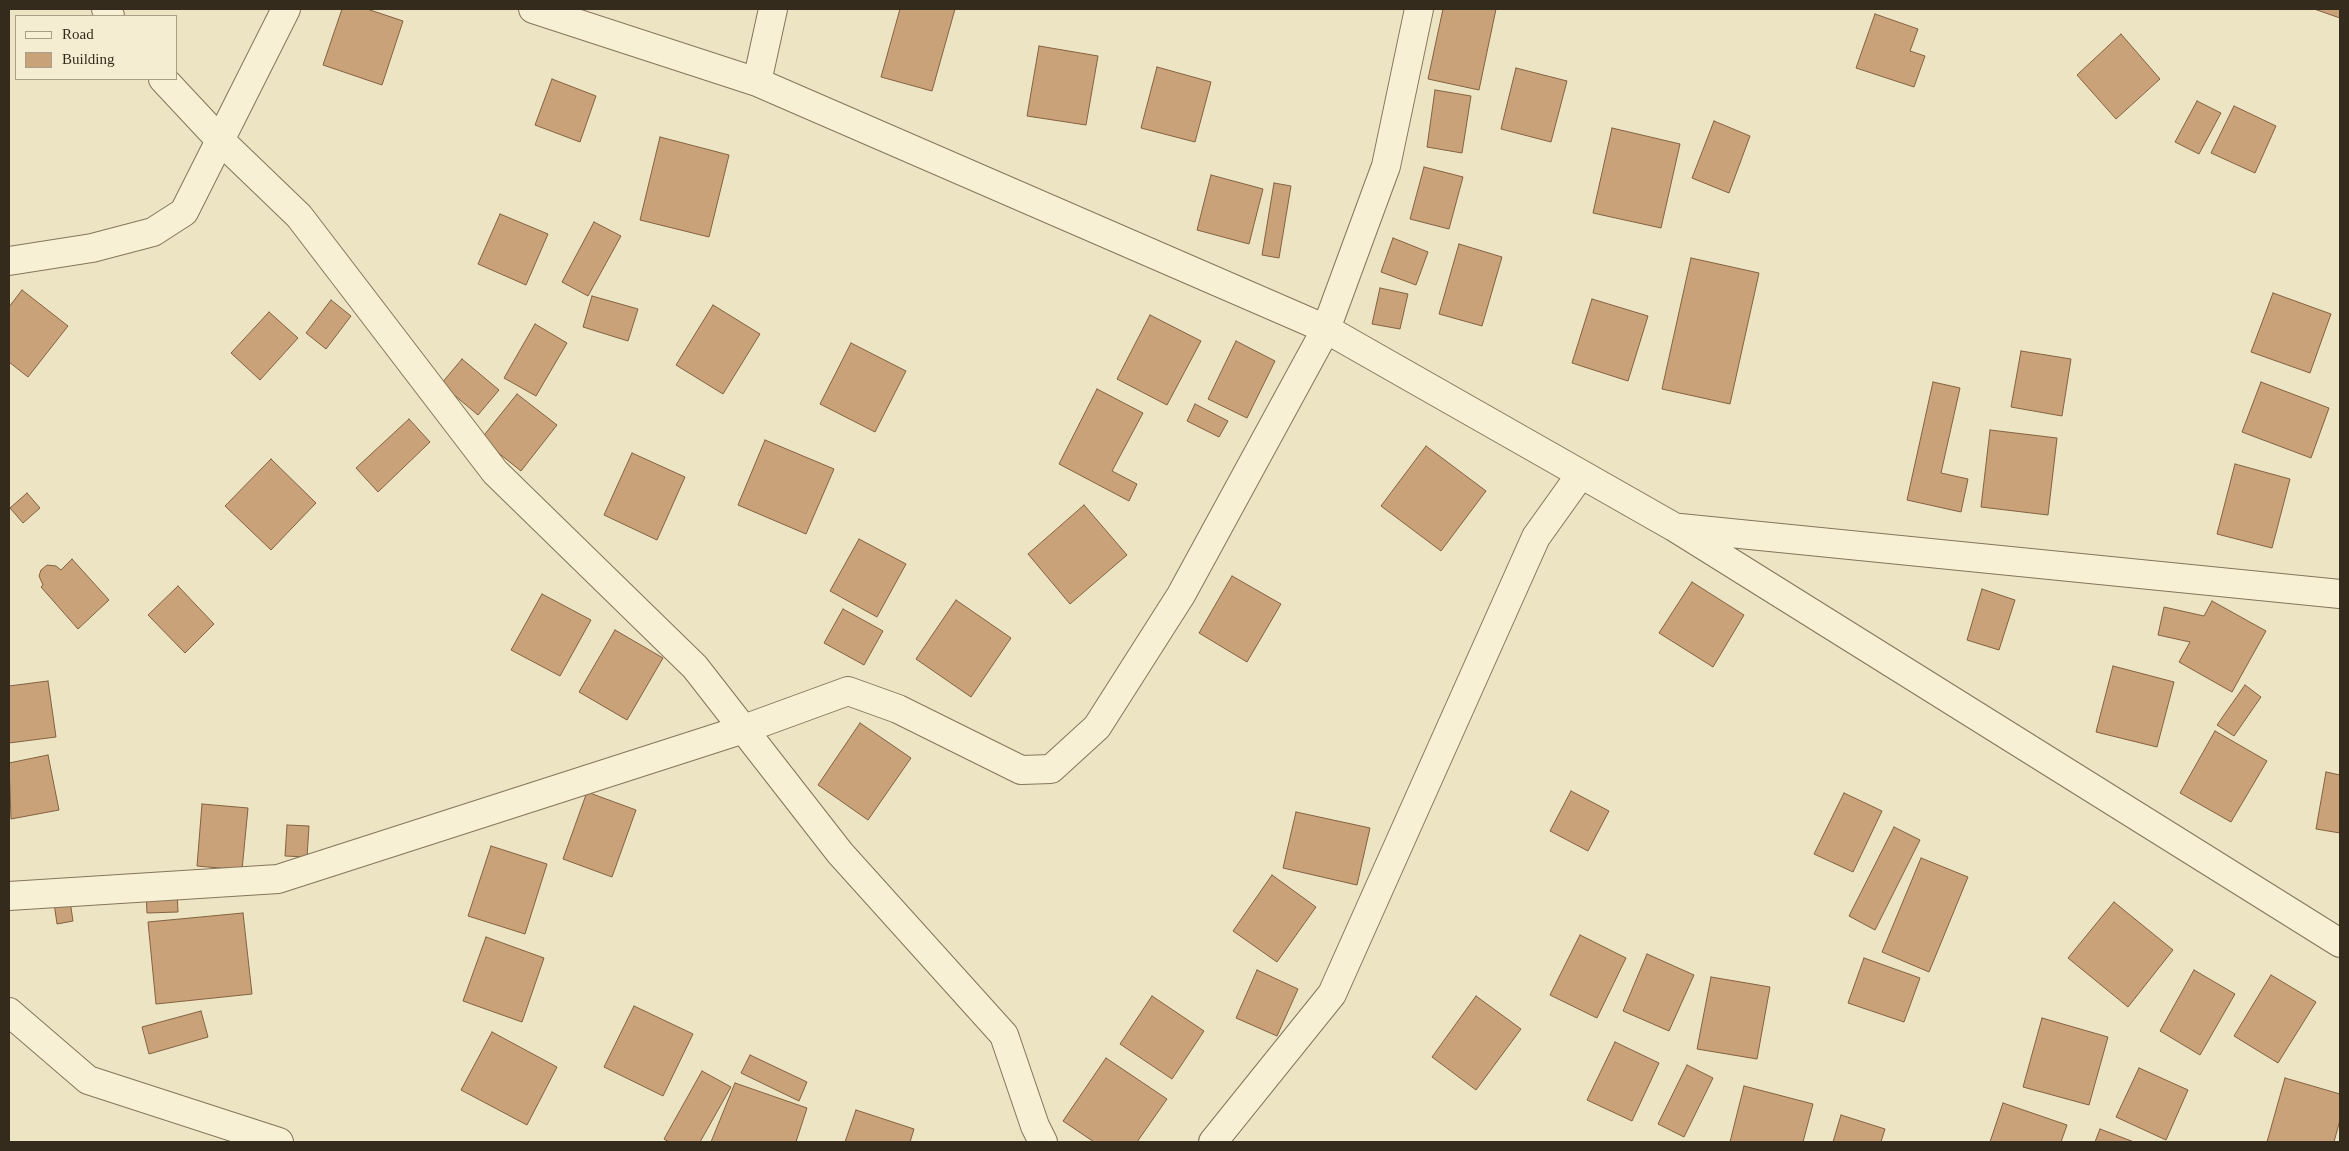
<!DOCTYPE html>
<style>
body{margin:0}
#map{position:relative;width:2349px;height:1151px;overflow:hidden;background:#ece4c2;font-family:"Times New Roman",serif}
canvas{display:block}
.frame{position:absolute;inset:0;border:10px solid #352b1d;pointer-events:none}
.legend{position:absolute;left:15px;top:15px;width:162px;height:65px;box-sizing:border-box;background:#f4edd1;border:1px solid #a89f89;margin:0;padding:6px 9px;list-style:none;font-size:15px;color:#352b1d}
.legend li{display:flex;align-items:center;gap:10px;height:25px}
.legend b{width:25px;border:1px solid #a89f89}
</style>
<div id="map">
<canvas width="2349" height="1151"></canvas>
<div class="frame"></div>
<ul class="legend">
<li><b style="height:6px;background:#f7f0d4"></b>Road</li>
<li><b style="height:14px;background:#c9a279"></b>Building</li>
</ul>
</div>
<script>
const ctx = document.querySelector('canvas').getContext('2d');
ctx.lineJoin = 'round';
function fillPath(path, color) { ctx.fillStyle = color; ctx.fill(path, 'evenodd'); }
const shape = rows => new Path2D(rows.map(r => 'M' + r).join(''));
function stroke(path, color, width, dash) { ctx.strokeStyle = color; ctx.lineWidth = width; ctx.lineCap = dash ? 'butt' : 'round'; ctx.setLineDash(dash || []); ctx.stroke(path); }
const building = shape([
 [342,9,367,9,403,21,382,85,323,65,342,9],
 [900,9,955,9,932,91,881,77,900,9],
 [1443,9,1496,9,1479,90,1428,79,1443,9],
 [2314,9,2340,9,2340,18,2314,9],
 [1875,14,1918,29,1910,51,1925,56,1914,87,1856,68,1875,14],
 [2121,34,2160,79,2116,119,2077,75,2121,34],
 [1039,46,1098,56,1086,125,1027,116,1039,46],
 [1157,67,1211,82,1195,142,1141,128,1157,67],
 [1516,68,1567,81,1551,142,1501,129,1516,68],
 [552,79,596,96,580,142,535,125,552,79],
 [1435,90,1471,96,1462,153,1427,147,1435,90],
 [2197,101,2221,113,2199,154,2175,142,2197,101],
 [2234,106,2276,126,2255,173,2211,153,2234,106],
 [1714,121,1750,136,1729,193,1692,178,1714,121],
 [1612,128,1680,144,1661,228,1593,213,1612,128],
 [660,137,729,155,709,237,640,220,660,137],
 [1424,167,1463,177,1449,229,1410,219,1424,167],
 [1211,175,1263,189,1249,244,1197,230,1211,175],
 [1274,183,1291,186,1279,258,1262,255,1274,183],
 [500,214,548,234,526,285,478,264,500,214],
 [594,222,621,236,588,296,562,282,594,222],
 [1393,238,1428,252,1416,285,1381,272,1393,238],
 [1459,244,1502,257,1482,326,1439,314,1459,244],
 [1691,258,1759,273,1730,404,1662,389,1691,258],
 [1380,288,1408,294,1400,329,1372,324,1380,288],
 [22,290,68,326,28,377,9,362,9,307,22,290],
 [2273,293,2331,314,2310,373,2251,352,2273,293],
 [592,296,638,309,628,341,583,327,592,296],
 [1592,299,1648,316,1628,381,1572,363,1592,299],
 [331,300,351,316,326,349,306,333,331,300],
 [713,305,760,334,723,394,676,365,713,305],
 [269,312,298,338,260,380,231,353,269,312],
 [1150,315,1201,341,1167,405,1117,379,1150,315],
 [535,324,567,343,536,396,504,378,535,324],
 [1236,341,1275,361,1247,418,1208,399,1236,341],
 [851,343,906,371,875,432,820,404,851,343],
 [2021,351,2071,359,2062,416,2011,407,2021,351],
 [462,359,499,390,478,415,441,384,462,359],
 [1933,382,1960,388,1941,473,1968,479,1961,512,1907,500,1933,382],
 [2261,382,2329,408,2311,458,2242,432,2261,382],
 [1097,389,1143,413,1112,471,1137,484,1129,501,1059,464,1097,389],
 [517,394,557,425,521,471,481,439,517,394],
 [1195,404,1228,421,1219,437,1187,421,1195,404],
 [409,419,430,442,378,492,356,468,409,419],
 [1990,430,2057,438,2048,515,1981,507,1990,430],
 [765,440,834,469,806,534,738,505,765,440],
 [1426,446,1486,491,1441,551,1381,506,1426,446],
 [632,453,685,477,657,540,604,515,632,453],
 [271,459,316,503,271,550,225,506,271,459],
 [2235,464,2290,479,2272,548,2217,534,2235,464],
 [27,493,40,508,23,523,10,508,27,493],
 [1084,505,1127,555,1070,604,1028,554,1084,505],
 [859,539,906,564,877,617,830,591,859,539],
 [72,559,109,600,78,629,41,587,43,585,39,576,41,570,47,565,56,566,61,570,72,559],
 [1232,576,1281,604,1247,662,1199,633,1232,576],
 [1692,582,1744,615,1713,667,1659,633,1692,582],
 [178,586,214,624,185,653,148,615,178,586],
 [1982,589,2015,600,1999,650,1967,640,1982,589],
 [542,594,591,620,560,676,511,650,542,594],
 [956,600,1011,638,971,697,916,659,956,600],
 [2212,601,2266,631,2232,692,2179,662,2190,642,2158,635,2164,607,2204,616,2212,601],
 [843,609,883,631,864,665,824,643,843,609],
 [615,630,663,658,627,720,579,692,615,630],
 [2113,666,2174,682,2157,747,2096,732,2113,666],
 [48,681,56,737,9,743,9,686,48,681],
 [2245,685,2261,697,2234,736,2217,725,2245,685],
 [860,723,911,758,868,820,818,785,860,723],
 [2215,731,2267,761,2231,822,2180,793,2215,731],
 [48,755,59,810,11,819,9,763,48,755],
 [2326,772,2340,775,2340,833,2316,829,2326,772],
 [1571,791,1609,811,1588,851,1550,831,1571,791],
 [587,792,636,810,612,877,563,859,587,792],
 [1844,793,1882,811,1853,872,1814,854,1844,793],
 [202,804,248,808,242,870,197,866,202,804],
 [1296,812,1370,828,1357,885,1283,868,1296,812],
 [287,825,309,826,307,857,285,856,287,825],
 [1894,827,1920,840,1875,930,1849,916,1894,827],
 [491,846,547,864,525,934,468,916,491,846],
 [1921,858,1968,877,1929,972,1882,952,1921,858],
 [1272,875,1316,907,1277,962,1233,931,1272,875],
 [177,892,178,912,147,913,146,893,177,892],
 [70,901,73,921,57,924,54,903,70,901],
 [2114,902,2173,950,2128,1007,2068,958,2114,902],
 [243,913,252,994,156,1004,148,922,243,913],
 [1580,935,1626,958,1597,1018,1550,995,1580,935],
 [486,937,544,958,522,1022,463,1001,486,937],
 [1647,954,1694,975,1669,1031,1623,1011,1647,954],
 [1864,958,1920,978,1904,1022,1848,1003,1864,958],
 [1257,970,1298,989,1277,1036,1236,1018,1257,970],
 [2194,970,2235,994,2200,1055,2160,1031,2194,970],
 [2271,975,2316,1002,2278,1063,2234,1036,2271,975],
 [1711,977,1770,987,1757,1059,1697,1049,1711,977],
 [1152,996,1204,1031,1172,1079,1120,1044,1152,996],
 [1476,996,1521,1029,1476,1090,1432,1057,1476,996],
 [634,1006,693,1034,663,1096,604,1067,634,1006],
 [201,1011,208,1037,149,1054,142,1027,201,1011],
 [2042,1018,2108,1037,2089,1105,2023,1087,2042,1018],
 [492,1032,557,1067,527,1125,461,1090,492,1032],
 [1615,1042,1659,1063,1632,1121,1587,1100,1615,1042],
 [750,1055,807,1082,799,1101,741,1073,750,1055],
 [1106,1058,1167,1099,1137,1142,1094,1142,1063,1121,1106,1058],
 [1687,1065,1713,1078,1684,1137,1658,1124,1687,1065],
 [2139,1068,2188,1090,2166,1140,2116,1117,2139,1068],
 [702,1071,731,1087,700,1142,669,1142,664,1139,702,1071],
 [2285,1078,2340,1094,2340,1120,2334,1142,2267,1142,2285,1078],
 [735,1083,807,1108,796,1142,711,1142,735,1083],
 [1744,1086,1813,1104,1803,1142,1730,1142,1744,1086],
 [2003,1103,2067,1125,2061,1142,1990,1142,2003,1103],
 [856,1110,914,1129,910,1142,845,1142,856,1110],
 [1841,1115,1885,1129,1881,1142,1833,1142,1841,1115],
 [2100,1129,2134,1142,2095,1142,2100,1129]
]);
const minor = shape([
 [106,9,110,16],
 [533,9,757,82,1326,329,1674,527,2340,943],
 [163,79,220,140,299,216,495,472,695,667,840,853,1004,1035,1035,1126,1043,1142],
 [757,82,773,9],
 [9,261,92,248,153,232,184,212,286,9],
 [1680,528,2340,594],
 [9,896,278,879,744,729,848,691,898,709,1021,770,1051,769,1097,727,1181,595,1326,329,1386,166,1419,9],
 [9,1012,88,1080,279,1142],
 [1213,1142,1332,994,1536,537,1581,474]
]);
fillPath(building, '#c9a279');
stroke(building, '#836140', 1);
stroke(minor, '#85755a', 30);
stroke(minor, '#f7f0d4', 28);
</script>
